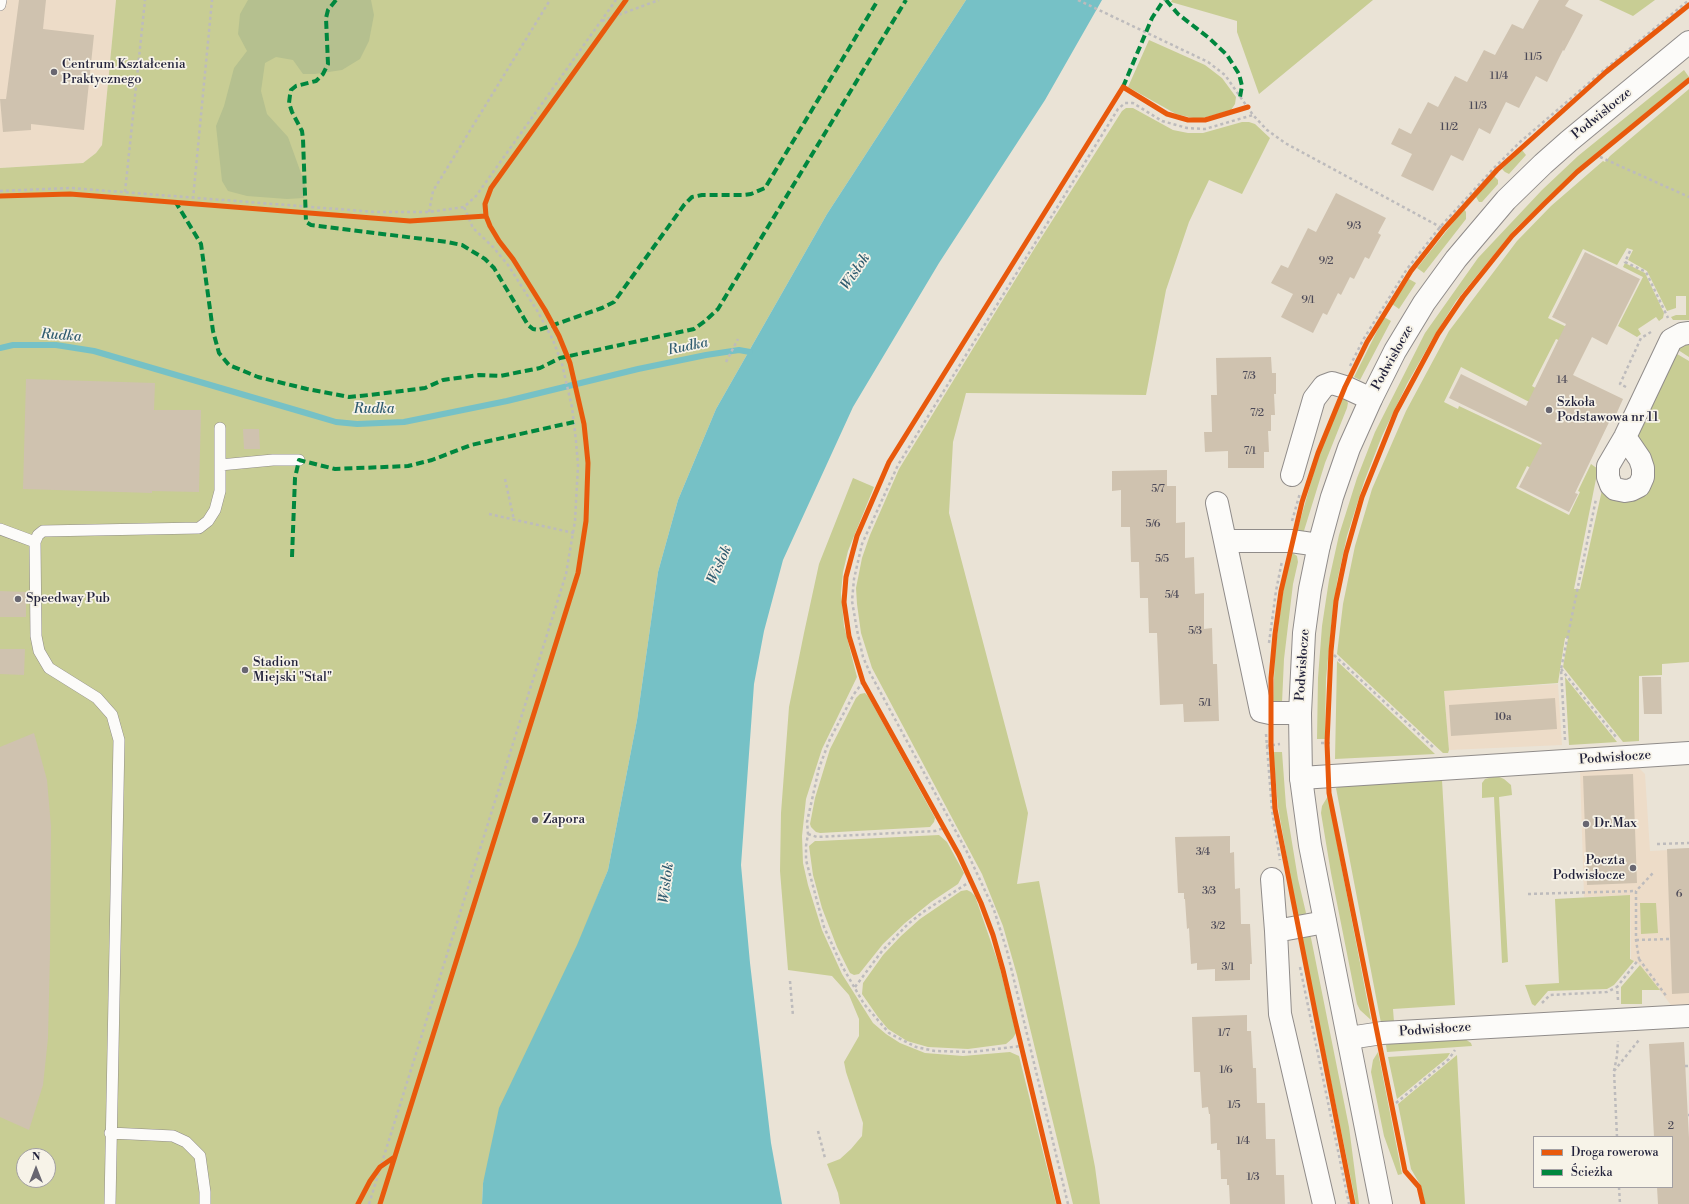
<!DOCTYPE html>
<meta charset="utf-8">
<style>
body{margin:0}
#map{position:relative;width:1689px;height:1204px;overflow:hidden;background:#eae3d6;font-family:"Libre Bodoni",serif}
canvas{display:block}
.legend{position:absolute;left:1533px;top:1136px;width:140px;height:52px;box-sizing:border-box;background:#f7f3e8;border:1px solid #a29fa3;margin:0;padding:5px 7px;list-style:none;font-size:12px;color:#22223b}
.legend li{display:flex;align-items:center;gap:8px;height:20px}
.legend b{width:20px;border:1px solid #a29fa3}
.north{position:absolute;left:16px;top:1148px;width:40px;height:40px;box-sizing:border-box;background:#f7f3e8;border:1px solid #a29fa3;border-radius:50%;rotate:0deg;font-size:11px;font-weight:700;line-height:16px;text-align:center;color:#22223b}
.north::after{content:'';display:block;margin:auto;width:14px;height:18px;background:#686671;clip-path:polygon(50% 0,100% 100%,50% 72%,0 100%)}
</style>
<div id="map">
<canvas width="1689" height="1204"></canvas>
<ul class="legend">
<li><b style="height:5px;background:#e8590c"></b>Droga rowerowa</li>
<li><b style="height:5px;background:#00873e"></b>Ścieżka</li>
</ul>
<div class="north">N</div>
</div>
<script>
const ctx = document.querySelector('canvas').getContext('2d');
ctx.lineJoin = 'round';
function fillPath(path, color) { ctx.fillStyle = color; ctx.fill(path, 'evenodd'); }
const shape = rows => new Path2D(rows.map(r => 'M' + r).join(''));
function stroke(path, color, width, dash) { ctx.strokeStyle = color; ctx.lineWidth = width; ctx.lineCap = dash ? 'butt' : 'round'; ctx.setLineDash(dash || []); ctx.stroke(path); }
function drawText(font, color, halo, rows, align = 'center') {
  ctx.font = font + ' "Libre Bodoni",serif'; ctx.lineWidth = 3.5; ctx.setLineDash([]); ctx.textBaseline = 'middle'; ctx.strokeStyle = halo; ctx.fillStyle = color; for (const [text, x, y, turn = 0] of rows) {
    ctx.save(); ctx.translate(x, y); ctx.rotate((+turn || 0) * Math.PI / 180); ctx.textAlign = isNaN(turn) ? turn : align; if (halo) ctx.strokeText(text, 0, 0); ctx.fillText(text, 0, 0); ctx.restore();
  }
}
const built = shape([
 [0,0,116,0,102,145,96,153,83,163,0,168],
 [1558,684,1562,745,1449,750,1444,691],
 [1633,767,1639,768,1645,774,1650,851,1689,849,1689,1008,1674,1009,1640,965,1631,959,1630,895,1584,897,1580,770]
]);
const green = shape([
 [116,0,966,0,827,214,716,409,678,500,658,572,637,720,608,870,483,1183,482,1204,0,1204,0,168,83,163,96,153,102,145],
 [24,1156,48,1156,48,1180,24,1180],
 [1172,0,1373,0,1259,94,1237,32,1237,21,1171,2],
 [1599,0,1655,0,1633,16],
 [1149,40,1205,65,1222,78,1236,97,1235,104,1231,110,1203,118,1193,118,1176,114,1128,87],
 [1684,70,1689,77,1584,164,1515,229,1456,301,1433,338,1407,384,1382,436,1364,482,1347,536,1337,582,1331,628,1326,679,1325,739,1317,739,1318,678,1322,626,1329,580,1339,535,1357,478,1375,432,1425,333,1478,258,1542,190,1578,156],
 [1689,89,1689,320,1673,320,1671,317,1676,315,1686,315,1686,296,1676,296,1676,308,1667,311,1647,271,1628,260,1633,250,1627,248,1617,265,1583,249,1548,318,1579,333,1573,346,1556,339,1532,386,1548,395,1541,408,1461,367,1444,402,1458,409,1459,406,1550,449,1538,472,1527,466,1516,488,1569,515,1580,492,1578,491,1591,464,1598,469,1574,589,1580,589,1604,481,1634,494,1633,441,1672,351,1689,361,1689,662,1662,664,1662,675,1639,676,1639,741,1623,742,1563,667,1568,638,1565,638,1558,683,1444,691,1449,750,1448,753,1443,753,1337,654,1343,604,1355,546,1372,489,1406,411,1449,331,1517,241,1551,206,1603,161,1605,162,1610,156],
 [1126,108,1133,108,1173,130,1188,133,1203,133,1242,122,1249,122,1255,124,1270,138,1242,194,1209,180,1189,222,1166,290,1146,395,966,393,953,442,949,513,1028,813,1017,884,1039,881,1095,1167,1100,1204,1073,1204,1017,975,1003,926,982,874,872,668,861,633,857,604,856,588,862,558,870,535,899,469,1036,246,1122,111],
 [1522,150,1526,155,1509,174,1505,172,1502,169],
 [1494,176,1498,180,1498,184,1482,202,1479,202,1476,197,1477,195],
 [1464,209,1466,212,1466,219,1424,273,1417,268],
 [1625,263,1645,273,1664,313,1663,318,1659,321,1656,317,1638,329,1641,334,1637,337,1618,326,1643,277,1623,267],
 [1409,279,1416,283,1399,309,1392,304],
 [1384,317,1391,321,1360,380,1354,377],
 [1685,345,1689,345,1689,357,1675,348],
 [1344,396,1348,403,1347,408,1325,463,1303,534,1296,535,1317,461,1331,423],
 [853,478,874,487,848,551,843,572,841,593,844,626,857,677,822,749,806,799,802,836,803,863,808,885,822,930,842,974,873,1023,886,1034,900,1043,925,1053,963,1056,1010,1052,1019,1056,1056,1204,840,1204,838,1193,827,1164,840,1159,851,1149,862,1136,863,1123,846,1072,844,1062,859,1036,859,1019,849,995,832,976,788,970,780,871,781,813,789,707,804,633,819,564],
 [1291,552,1297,556,1298,562,1293,584,1284,659,1282,703,1273,709,1275,651,1284,585],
 [1337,661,1435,754,1335,759],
 [1565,677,1617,742,1569,745],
 [865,693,868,696,935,818,934,822,930,827,820,833,816,832,811,827,810,824,815,798,830,749,856,698,860,694],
 [1273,752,1282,752,1286,806,1298,879,1306,913,1304,917,1298,920,1278,807],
 [1497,776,1504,779,1511,785,1512,795,1499,797,1508,962,1502,963,1494,797,1482,798,1482,783,1485,779],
 [1442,780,1455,1005,1393,1009,1394,1022,1381,1023,1336,788,1342,785],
 [1328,796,1344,880,1371,1020,1360,1010,1357,1004,1331,873,1321,813,1322,806],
 [939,835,947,842,964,873,958,884,931,902,905,923,883,944,859,974,854,975,850,973,837,947,822,908,813,875,809,846,815,841,819,841],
 [967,890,971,892,975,896,1000,968,1016,1033,1013,1038,1006,1044,968,1049,928,1047,907,1041,888,1029,878,1017,862,994,863,983,883,955,901,936,920,919,961,891],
 [1630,895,1630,959,1634,961,1614,985,1607,989,1548,991,1535,1006,1532,1004,1525,985,1559,983,1555,899],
 [1640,903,1656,903,1658,933,1641,934],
 [1301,934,1310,934,1311,938,1349,1127,1359,1204,1356,1204],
 [1640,965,1660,990,1642,990,1642,1004,1621,1004,1621,987],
 [1465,1039,1471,1043,1472,1046,1387,1052,1386,1045,1396,1041],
 [1378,1052,1402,1174,1398,1175,1384,1136,1371,1072,1373,1060],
 [1450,1053,1447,1058,1397,1099,1388,1057],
 [1457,1055,1465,1204,1425,1204,1421,1186,1411,1169,1398,1104]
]);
const forest = shape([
 [248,0,371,0,374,15,369,41,360,59,342,70,315,74,303,74,293,60,276,57,265,63,261,91,267,114,288,137,306,187,304,198,287,199,247,196,228,191,222,181,216,126,224,106,234,68,247,51,238,34,240,14]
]);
const water = shape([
 [966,0,1102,0,1045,100,939,263,853,407,783,560,764,631,754,684,741,865,750,963,771,1143,782,1204,482,1204,483,1183,499,1108,577,945,608,870,637,720,658,572,678,500,716,409,827,214]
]);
const stream = shape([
 [0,348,13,345,56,345,94,351,306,413,336,422,357,424,404,422,507,401,638,369,706,355,739,350,750,352]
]);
const building = shape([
 [19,0,46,0,43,29,94,35,84,130,31,124,31,130,3,132,0,99,6,99],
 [1539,0,1569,0,1565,6,1583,15,1564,51,1563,50,1547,82,1536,76,1519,108,1506,102,1490,134,1479,128,1463,161,1451,155,1433,191,1401,176,1412,154,1391,144,1399,128,1411,134,1428,102,1438,107,1455,76,1467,82,1484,50,1495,55,1512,24,1523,29],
 [1336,193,1386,218,1378,233,1381,235,1369,259,1365,257,1354,279,1350,277,1341,295,1338,293,1327,315,1323,313,1313,333,1281,317,1293,294,1271,283,1281,265,1288,268,1308,228,1316,232],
 [1585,252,1640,279,1607,345,1592,337,1573,375,1623,399,1615,417,1612,416,1575,493,1578,494,1569,512,1519,487,1542,443,1449,398,1461,374,1526,406,1566,324,1552,317],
 [1271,357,1272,373,1276,373,1276,394,1274,394,1275,415,1271,415,1271,431,1268,431,1269,452,1264,452,1264,468,1228,468,1228,451,1205,452,1204,432,1212,432,1211,395,1217,395,1216,358],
 [26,379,155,383,154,410,201,410,199,492,152,491,152,493,23,489],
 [243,429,259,429,260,449,244,449],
 [1167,470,1167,486,1176,486,1176,523,1185,522,1185,558,1194,557,1195,594,1204,593,1204,629,1212,628,1213,664,1217,664,1219,721,1184,722,1183,704,1160,705,1157,633,1149,633,1148,598,1140,598,1139,562,1131,562,1130,527,1121,527,1121,490,1112,491,1112,471],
 [0,591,26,592,26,617,0,617],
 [0,649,25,649,24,675,0,674],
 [1642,677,1661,677,1662,714,1644,714],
 [1555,698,1557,729,1451,736,1449,705],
 [34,733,47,780,51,826,50,954,48,1038,43,1085,29,1130,0,1117,0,747],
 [1633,774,1637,883,1587,885,1583,776],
 [1230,836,1230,853,1234,852,1235,889,1240,888,1241,924,1250,924,1252,964,1250,964,1250,980,1215,981,1215,969,1197,970,1197,963,1191,964,1189,928,1187,929,1185,899,1184,899,1184,893,1178,893,1175,837],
 [1689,848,1689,993,1672,994,1667,849],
 [1247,1015,1247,1031,1251,1031,1253,1068,1256,1068,1257,1103,1265,1103,1266,1139,1275,1139,1276,1175,1284,1175,1285,1204,1230,1204,1229,1185,1227,1185,1227,1179,1221,1179,1220,1150,1217,1150,1217,1143,1211,1144,1210,1114,1209,1114,1208,1107,1202,1108,1200,1072,1194,1072,1192,1017],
 [1684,1042,1689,1138,1689,1204,1658,1204,1657,1187,1672,1187,1672,1137,1654,1137,1649,1044]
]);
const path = shape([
 [1078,0,1208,62,1225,75,1253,115,1267,130,1285,143,1444,229],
 [602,21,659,0],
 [1600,157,1689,197],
 [0,191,71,188,375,212,429,212,464,207],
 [125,192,145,0],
 [193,199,212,0],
 [429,212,433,191,550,0],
 [1630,251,1625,262,1646,272,1668,318],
 [726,362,738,339],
 [1350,366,1363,340,1407,269,1440,227,1494,168,1520,142,1604,70,1689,0],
 [1626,387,1620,384,1641,338,1651,332],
 [505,479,514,520],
 [489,514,574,533],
 [1292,521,1300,493],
 [1269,643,1276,591,1282,561],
 [1334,655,1435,749],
 [1561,669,1616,737],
 [863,682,854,694,830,739,819,768,807,822,808,834,806,846,806,860,824,927,842,966,864,1004,889,1033,916,1047,935,1051,972,1052,1021,1046],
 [1266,734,1272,810,1280,860],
 [1565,740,1561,669,1596,499],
 [1321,743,1333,743],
 [1266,746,1280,744],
 [808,834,817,837,935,831,944,828],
 [1657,844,1689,843],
 [1528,894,1636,891],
 [1636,940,1670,939],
 [1639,959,1667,997],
 [1300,967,1349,1204],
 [790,981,793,1016],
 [855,987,882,951,908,924,923,912,971,881],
 [1618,1000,1617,987,1639,959,1636,940,1636,891,1653,873],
 [1542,1003,1550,995,1607,992,1617,987],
 [1685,1066,1689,1066],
 [1614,1071,1639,1040],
 [1396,1103,1449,1059,1455,1050],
 [1688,1115,1689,1115],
 [818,1131,825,1158],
 [1617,1137,1614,1071,1617,1056,1618,1041],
 [1619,1187,1620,1204],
 [369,1204,566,574,575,521,578,465,576,441,572,407,562,364,553,340,538,312,508,265,493,247,473,228,464,207,476,196,616,0],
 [1068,1204,1007,951,994,910,967,852,870,673,863,657,857,630,852,601,854,579,862,544,898,465,1118,109,1125,103,1133,103,1162,121,1187,128,1205,129,1253,115]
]);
const service = shape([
 [0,5,1,0],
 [220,465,273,460,299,460],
 [0,529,35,542],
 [110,1133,173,1136,186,1142,200,1156,205,1192,205,1204],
 [110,1204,119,740,112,715,97,698,49,668,39,651,36,636,35,542,38,535,43,531,199,528,208,521,215,510,220,491,220,428]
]);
const minor = shape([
 [1625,437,1640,459,1643,468,1643,477,1639,486,1631,490,1625,491,1615,489,1611,485,1608,477,1608,466,1625,437,1671,340,1682,334,1689,333],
 [1292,475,1314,399,1324,386,1332,383,1345,387,1371,399],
 [1217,503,1261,711,1270,713,1300,713],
 [1226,541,1291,541,1319,545],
 [1301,778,1689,753],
 [1272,879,1276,931,1280,1014,1324,1204],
 [1276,931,1325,922],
 [1349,1038,1382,1033,1689,1016]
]);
const tertiary = shape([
 [1381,1204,1310,845,1301,778,1300,713,1304,633,1310,589,1319,545,1332,497,1349,448,1371,399,1395,351,1424,303,1456,259,1506,200,1543,164,1569,141,1689,42]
]);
const quiet = shape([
 [336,0,328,10,326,18,328,64,323,74,316,81,296,86,291,90,290,95,289,103,292,112,302,131,303,139,306,222,311,225,447,242,462,245,485,259,494,268,528,325,533,329,539,330,602,308,614,302,684,205,692,197,702,195,743,195,751,194,765,188,878,0],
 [1166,0,1178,14,1209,38,1227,55,1239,74,1242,86,1240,97],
 [1123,87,1152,18,1164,0],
 [175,201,201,244,213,331,219,353,229,365,258,377,307,389,349,397,369,395,425,388,443,380,479,375,500,376,540,368,560,358,694,329,705,321,718,309,906,0],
 [292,557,295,478,299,460,335,469,408,466,432,460,471,445,574,422]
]);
const cycleway = shape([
 [0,196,70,194,410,221,486,216],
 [358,1204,370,1181,380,1167,393,1158],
 [380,1204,578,573,586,521,588,463,586,443,584,424,570,363,559,336,545,310,513,259,499,241,490,226,486,216,485,204,491,188,626,0],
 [1059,1204,1003,970,993,935,981,903,959,855,863,682,849,636,844,602,846,577,857,536,889,462,1123,87,1167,114,1188,120,1205,120,1248,107],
 [1353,1204,1275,809,1271,745,1271,678,1275,634,1281,591,1302,502,1318,453,1345,387,1367,342,1411,271,1444,229,1497,170,1606,72,1689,5],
 [1423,1204,1419,1187,1405,1171,1329,793,1327,743,1331,651,1336,601,1346,553,1362,497,1396,412,1438,334,1463,297,1512,236,1544,204,1577,172,1689,80]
]);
const markers = [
 [54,72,4,"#686671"],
 [1549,410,4,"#686671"],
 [18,599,4,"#686671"],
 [245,670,4,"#686671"],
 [535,820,4,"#686671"],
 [1586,824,4,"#686671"],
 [1633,868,4,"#686671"]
];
const numberNames = [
 ["11/5",1533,57],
 ["11/4",1499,76],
 ["11/3",1478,106],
 ["11/2",1449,127],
 ["9/3",1354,226],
 ["9/2",1326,261],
 ["9/1",1308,300],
 ["7/3",1249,376],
 ["14",1562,380],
 ["7/2",1257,413],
 ["7/1",1250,451],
 ["5/7",1158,489],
 ["5/6",1153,524],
 ["5/5",1162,559],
 ["5/4",1172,595],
 ["5/3",1195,631],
 ["5/1",1205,703],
 ["10a",1503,717],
 ["3/4",1203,852],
 ["3/3",1209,891],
 ["6",1679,894],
 ["3/2",1218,926],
 ["3/1",1228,967],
 ["1/7",1224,1033],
 ["1/6",1226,1070],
 ["1/5",1234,1105],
 ["2",1671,1126],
 ["1/4",1243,1141],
 ["1/3",1253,1177]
];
const poiNames = [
 ["Centrum Kształcenia",62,65],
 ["Praktycznego",62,80],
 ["Szkoła",1557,403],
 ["Podstawowa nr 11",1557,418],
 ["Speedway Pub",26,599],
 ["Stadion",253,663],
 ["Miejski \"Stal\"",253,678],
 ["Zapora",543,820],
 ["Dr.Max",1594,824],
 ["Poczta",1625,861,"right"],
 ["Podwisłocze",1625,876,"right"]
];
const streetNames = [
 ["Podwisłocze",1602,114,-39],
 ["Podwisłocze",1393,358,-61],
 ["Podwisłocze",1303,665,-86],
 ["Podwisłocze",1615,758,-4],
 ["Podwisłocze",1435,1030,-4]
];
const waterNames = [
 ["Wisłok",856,272,-56],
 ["Rudka",61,336,4],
 ["Rudka",688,347,-12],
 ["Rudka",374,410],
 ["Wisłok",720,565,-66],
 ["Wisłok",667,883,-83]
];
fillPath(built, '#eddcc8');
fillPath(green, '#c8cd94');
fillPath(forest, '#b5c08f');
fillPath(water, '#76c1c6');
stroke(stream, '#76c1c6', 6);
fillPath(building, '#cfc2af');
stroke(service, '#908c8a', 12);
stroke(minor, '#908c8a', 24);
stroke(tertiary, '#908c8a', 24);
stroke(path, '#bdbbbc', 2.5, [3, 3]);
stroke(service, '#fcfbf9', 11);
stroke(minor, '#fcfbf9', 22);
stroke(tertiary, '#fcfbf9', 22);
stroke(quiet, '#00873e', 4, [8, 4]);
stroke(cycleway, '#e8590c', 5);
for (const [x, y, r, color] of markers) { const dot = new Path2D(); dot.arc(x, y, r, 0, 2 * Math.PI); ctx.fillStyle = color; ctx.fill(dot); stroke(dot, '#f7f3e8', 1.5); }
drawText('11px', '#4d4a58', null, numberNames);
drawText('13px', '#22223b', '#f7f3e8', poiNames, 'left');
drawText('13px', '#22223b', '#f7f3e8', streetNames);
drawText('italic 14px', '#305c70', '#f7f3e8', waterNames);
</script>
